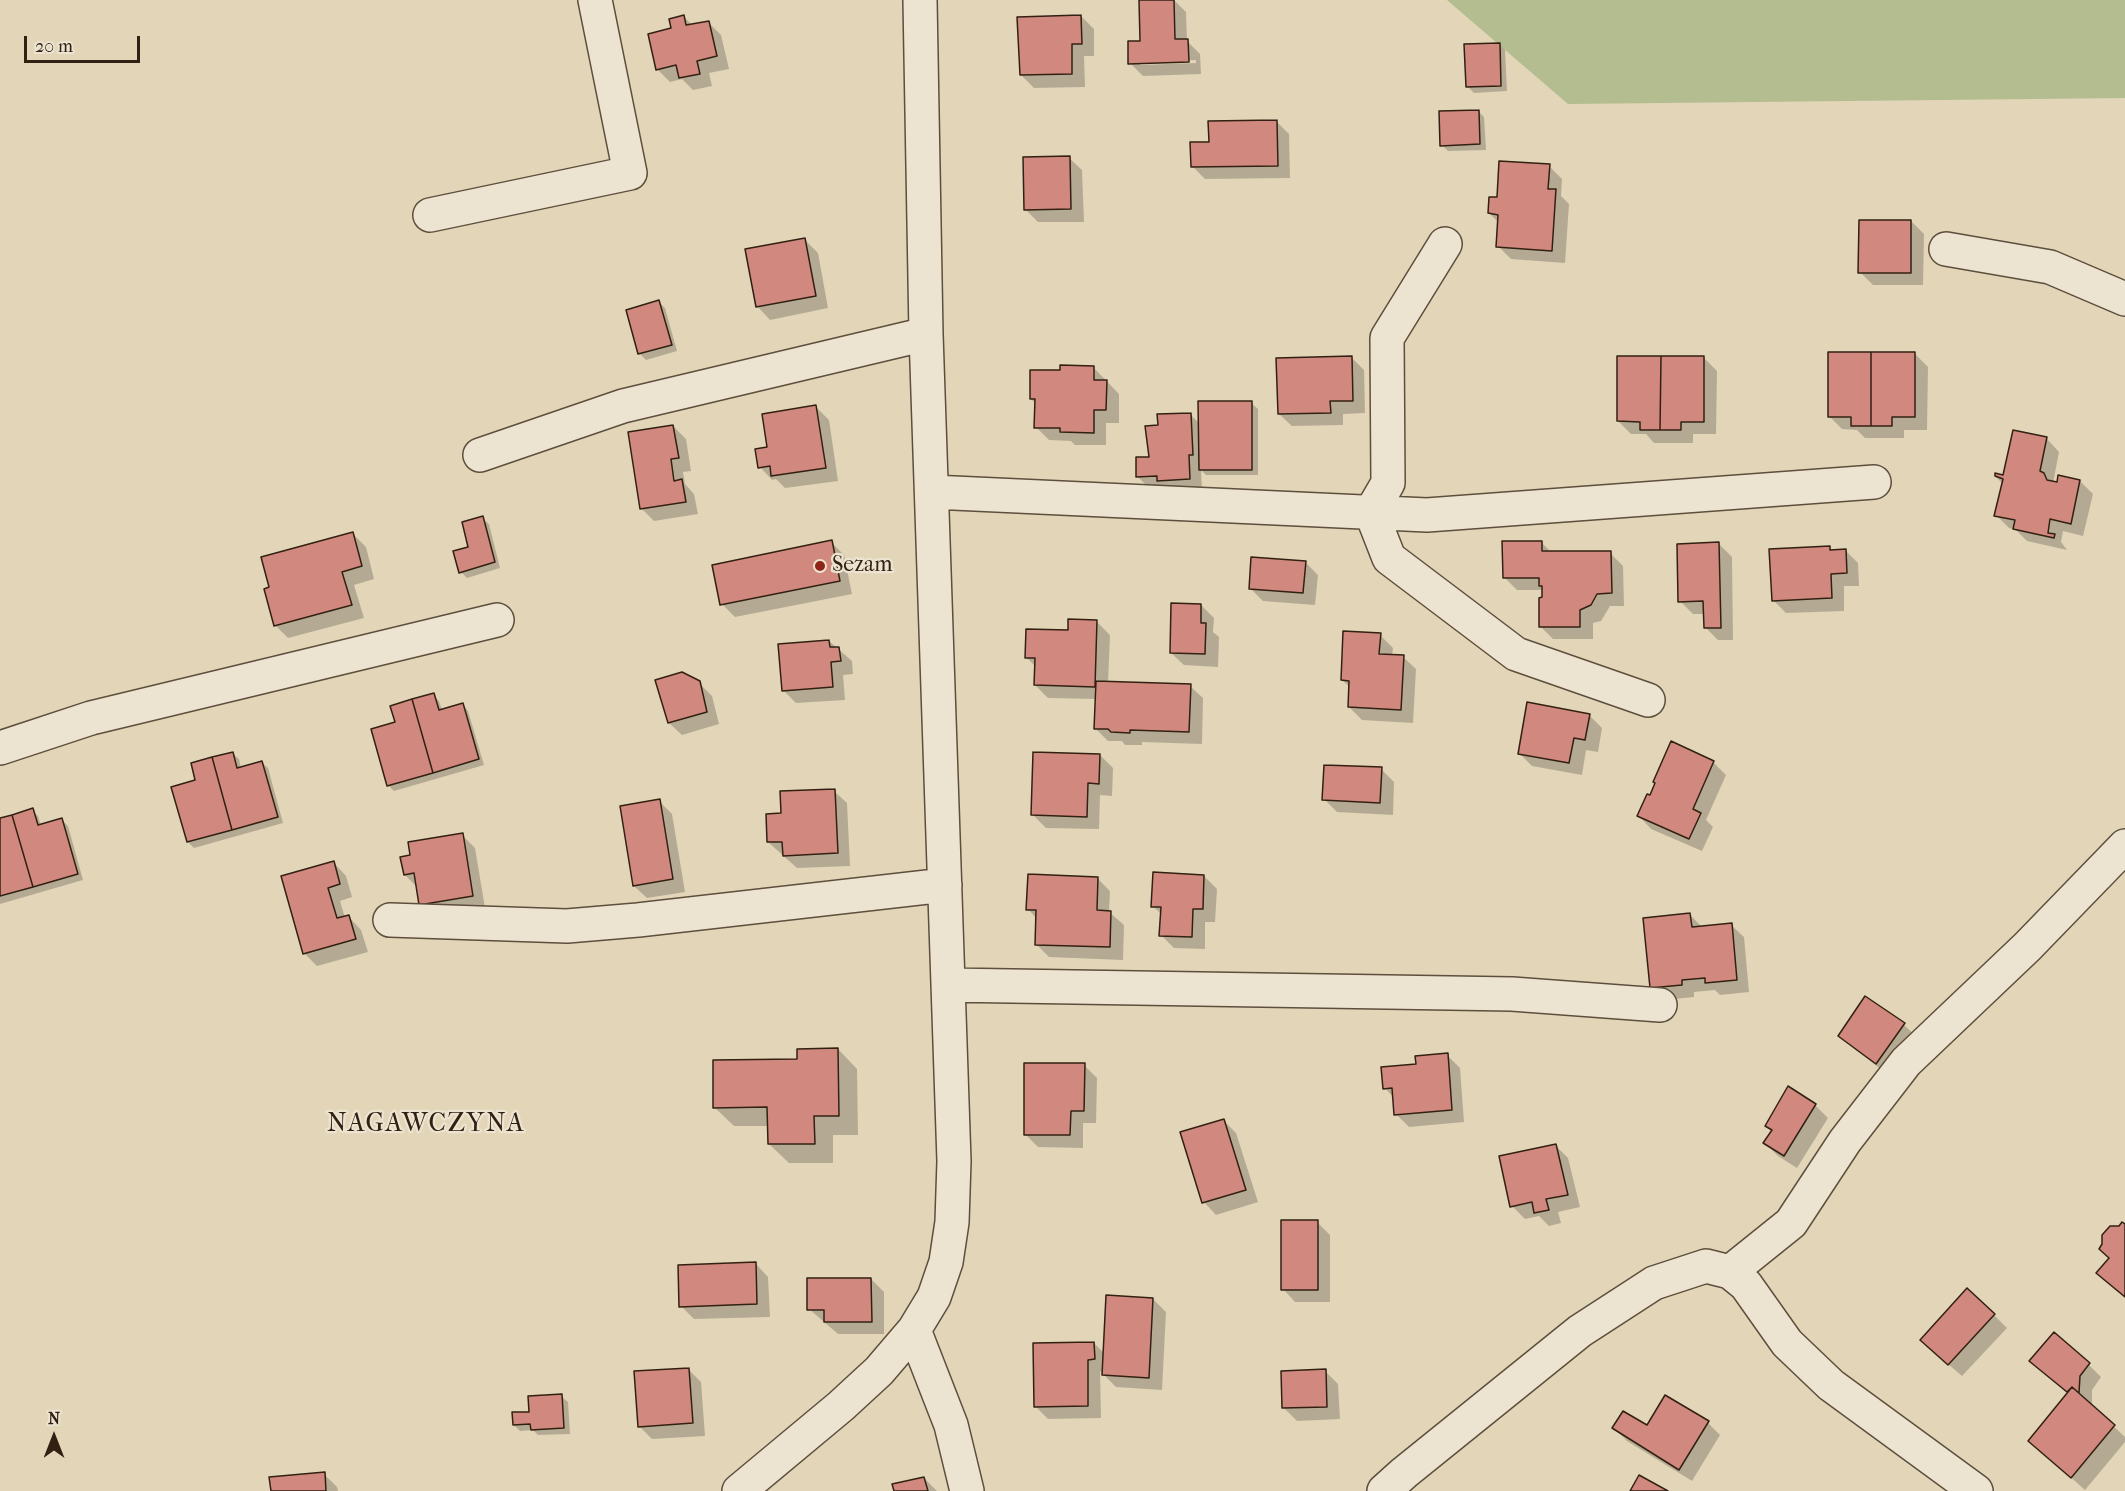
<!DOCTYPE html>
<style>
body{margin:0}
#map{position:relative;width:2125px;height:1491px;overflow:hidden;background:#e2d5b8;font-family:"IM FELL French Canon",serif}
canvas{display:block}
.north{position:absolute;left:24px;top:1407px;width:60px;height:60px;-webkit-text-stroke:4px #ece4d1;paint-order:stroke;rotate:0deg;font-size:16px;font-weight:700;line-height:24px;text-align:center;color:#322112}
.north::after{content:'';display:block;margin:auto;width:21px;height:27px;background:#322112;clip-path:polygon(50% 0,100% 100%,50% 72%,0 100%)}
.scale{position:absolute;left:24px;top:36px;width:116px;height:27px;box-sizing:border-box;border:3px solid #322112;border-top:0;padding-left:8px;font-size:18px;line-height:21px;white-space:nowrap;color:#322112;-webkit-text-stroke:4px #ece4d1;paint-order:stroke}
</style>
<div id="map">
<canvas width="2125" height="1491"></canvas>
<div class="north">N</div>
<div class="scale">20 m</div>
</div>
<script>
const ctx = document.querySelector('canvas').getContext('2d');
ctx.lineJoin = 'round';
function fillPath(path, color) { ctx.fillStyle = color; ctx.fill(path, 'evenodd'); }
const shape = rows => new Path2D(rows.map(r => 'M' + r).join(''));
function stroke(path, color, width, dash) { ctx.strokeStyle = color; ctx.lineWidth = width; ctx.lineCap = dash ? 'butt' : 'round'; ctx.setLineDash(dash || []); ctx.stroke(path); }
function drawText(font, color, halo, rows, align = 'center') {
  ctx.font = font + ' "IM FELL French Canon",serif'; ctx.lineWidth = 4.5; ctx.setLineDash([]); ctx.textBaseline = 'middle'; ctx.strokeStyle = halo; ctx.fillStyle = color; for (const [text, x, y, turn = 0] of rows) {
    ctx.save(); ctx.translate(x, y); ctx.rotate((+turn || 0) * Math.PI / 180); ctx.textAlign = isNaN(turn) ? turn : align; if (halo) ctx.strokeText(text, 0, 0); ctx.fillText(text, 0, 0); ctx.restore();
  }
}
const green = shape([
 [1447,0,2125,0,2125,98,1568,104]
]);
const shadow = shape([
 [1174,0,1186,12,1187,41,1200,54,1201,74,1143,76,1130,63,1142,42],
 [1196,60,1196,63,1140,65,1140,62],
 [1081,16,1094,29,1094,56,1084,56,1085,87,1034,88,1021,75],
 [684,17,693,26,708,22,721,35,729,69,709,73,712,86,693,90,682,79,670,82,657,69,673,30],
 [1499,44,1505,50,1507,91,1474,93,1467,86],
 [1478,111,1484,117,1486,150,1448,151,1442,145],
 [1276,121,1289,134,1290,178,1205,179,1192,166,1210,143],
 [1069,158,1082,170,1084,222,1038,222,1025,209],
 [1549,166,1562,179,1561,196,1569,204,1565,263,1511,259,1498,246,1499,223,1489,213,1498,198],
 [1911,221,1924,234,1923,285,1873,285,1860,272],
 [805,240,818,253,828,308,770,320,758,307],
 [659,302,665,308,677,351,646,360,640,354,628,311],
 [1915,354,1928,367,1927,430,1904,430,1904,438,1865,438,1857,430,1842,429,1829,416],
 [1351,357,1364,370,1365,413,1343,414,1343,425,1292,426,1279,414],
 [1704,358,1717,371,1716,434,1693,434,1693,443,1654,443,1646,434,1631,434,1618,421],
 [1093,367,1119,394,1119,423,1106,423,1106,445,1075,445,1071,441,1049,440,1036,427,1036,404,1031,399,1061,371],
 [1251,403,1258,409,1258,475,1206,475,1201,470,1202,491,1151,490,1138,477,1150,458,1190,414,1200,424],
 [816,407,829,420,838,481,785,488,776,479,772,480,760,467,769,448],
 [673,426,686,439,691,471,683,472,685,484,694,494,698,514,654,521,641,508],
 [2047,439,2059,452,2053,483,2080,481,2093,494,2083,536,2063,531,2061,542,2067,550,2027,541,2016,530,2009,528,1996,515,2003,484,1994,475,2004,477],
 [482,518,489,524,500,568,467,578,461,572],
 [353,534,366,547,374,579,354,585,364,618,288,638,275,625],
 [831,542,844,555,852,594,735,617,722,604],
 [1542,543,1552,553,1610,553,1623,566,1624,606,1610,606,1601,621,1593,623,1593,639,1553,639,1540,626,1544,590,1517,590,1504,577],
 [1719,544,1732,557,1733,640,1718,640,1705,627,1705,614,1693,614,1680,601],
 [1829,548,1833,551,1845,550,1858,563,1859,586,1844,586,1844,611,1786,613,1773,600],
 [1305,562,1318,575,1315,605,1263,601,1250,588],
 [1201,605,1214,618,1213,632,1219,637,1218,667,1184,665,1171,653],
 [1097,622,1110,635,1108,683,1190,686,1203,698,1202,744,1142,742,1142,745,1125,745,1122,741,1108,741,1096,729,1096,699,1048,698,1035,685,1036,667,1026,657,1069,631],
 [1380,635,1393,648,1392,656,1403,657,1416,669,1413,723,1362,720,1349,707,1351,688,1342,680],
 [829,641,852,661,853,674,843,675,845,700,796,703,783,690],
 [699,683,712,696,719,724,682,735,669,723],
 [433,695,439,701,442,710,462,704,468,711,484,765,394,791,388,785,396,723],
 [1589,715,1602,728,1598,752,1586,750,1582,775,1532,766,1519,753],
 [232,753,239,759,241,768,261,762,268,768,283,823,194,848,188,842,197,781],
 [1100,755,1113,768,1112,796,1100,795,1099,829,1046,828,1033,815],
 [1713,762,1726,775,1706,820,1713,827,1702,851,1651,829,1639,816,1651,797],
 [1381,769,1394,782,1393,815,1337,812,1324,799],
 [834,791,847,803,850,866,797,868,768,842,783,815],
 [659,801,672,814,685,892,647,898,634,886],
 [32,810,38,816,41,826,62,820,68,826,83,880,0,904,0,820],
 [462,835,475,848,485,908,433,917,420,904,417,887,405,875,412,856],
 [334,863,346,876,352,897,340,901,345,918,349,917,361,930,368,952,317,966,304,953],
 [1204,876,1217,889,1215,922,1205,922,1205,949,1174,948,1161,935,1162,915,1153,906],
 [1097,878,1110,891,1109,912,1124,925,1123,960,1049,957,1036,944,1037,919,1028,909],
 [1690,915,1702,927,1731,925,1744,937,1749,992,1720,995,1715,990,1694,992,1694,997,1664,1000,1652,987],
 [1866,998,1904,1025,1917,1037,1890,1076,1853,1048,1840,1035],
 [838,1049,857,1069,858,1135,833,1135,833,1163,789,1163,769,1144,769,1126,734,1126,714,1107,798,1061],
 [1447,1055,1460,1068,1464,1122,1409,1127,1396,1114,1394,1098,1385,1088,1418,1065],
 [1084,1065,1097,1078,1096,1123,1083,1123,1083,1148,1038,1147,1025,1134],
 [1789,1088,1815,1105,1828,1118,1797,1168,1778,1156,1765,1143,1772,1132,1766,1126],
 [1223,1120,1236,1133,1258,1202,1216,1215,1204,1202],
 [1555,1145,1568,1158,1580,1207,1558,1212,1561,1223,1549,1226,1539,1216,1525,1219,1512,1206],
 [1317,1222,1330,1235,1330,1302,1295,1302,1283,1289],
 [756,1264,768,1277,770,1317,694,1319,681,1306],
 [871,1279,884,1292,884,1334,838,1334,809,1309],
 [1153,1299,1166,1312,1162,1390,1116,1387,1100,1371,1101,1418,1048,1419,1035,1406,1094,1343,1104,1353],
 [1994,1315,2007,1328,1962,1376,1934,1352],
 [2031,1361,2089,1365,2101,1377,2092,1390,2092,1406,2125,1437,2125,1442,2085,1490,2043,1453,2068,1394],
 [688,1369,701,1382,705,1436,652,1439,639,1426],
 [1325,1371,1338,1384,1340,1419,1297,1421,1284,1408],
 [561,1396,568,1402,570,1434,538,1435,533,1430,520,1431,514,1425],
 [1708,1423,1720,1435,1692,1481,1627,1441,1614,1428],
 [324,1474,337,1487,338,1491,272,1491],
 [924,1478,937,1491,895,1491]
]);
const building = shape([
 [1139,0,1174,0,1175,39,1188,39,1189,62,1128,64,1128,41,1140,41,1139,0],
 [684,15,686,25,709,21,717,56,697,61,700,74,679,78,676,65,656,70,648,34,671,28,669,19,684,15],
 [1081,15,1082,44,1072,44,1072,74,1020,75,1017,17,1081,15],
 [1500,43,1501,86,1466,87,1464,44,1500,43],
 [1479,110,1480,144,1440,146,1439,111,1479,110],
 [1277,120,1278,166,1191,167,1190,142,1209,142,1208,121,1277,120],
 [1070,156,1071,209,1024,210,1023,157,1070,156],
 [1499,161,1550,164,1548,189,1556,189,1552,251,1496,247,1498,215,1488,213,1489,197,1497,197,1499,161],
 [1859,220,1911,220,1911,273,1858,273,1859,220],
 [805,238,816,296,756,307,745,249,805,238],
 [659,300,672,345,638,354,626,310,659,300],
 [1828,352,1871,352,1871,426,1851,426,1851,417,1828,417,1828,352],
 [1871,352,1915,352,1915,417,1892,417,1892,426,1871,426,1871,352],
 [1352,356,1353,401,1330,401,1331,413,1278,414,1276,358,1352,356],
 [1617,356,1661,356,1660,430,1640,430,1640,422,1617,421,1617,356],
 [1661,356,1704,356,1704,422,1681,422,1681,430,1660,430,1661,356],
 [1060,365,1094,366,1094,380,1107,380,1106,410,1094,410,1094,433,1060,432,1060,428,1034,428,1035,399,1030,399,1030,370,1060,370,1060,365],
 [1198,401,1252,401,1252,470,1199,470,1198,401],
 [816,405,826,468,771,476,770,466,758,468,755,449,767,447,762,414,816,405],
 [1191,413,1193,455,1189,455,1190,479,1157,481,1157,476,1136,477,1136,457,1149,457,1145,426,1158,425,1157,414,1191,413],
 [673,425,679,458,671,459,674,481,682,479,686,502,640,509,628,432,673,425],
 [2013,430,2047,437,2040,471,2044,473,2047,480,2057,482,2058,475,2080,480,2071,524,2050,519,2048,533,2055,534,2054,538,2013,529,2015,520,1994,516,2003,479,1995,476,1995,473,2003,475,2013,430],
 [483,516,495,562,459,573,453,551,468,547,462,522,483,516],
 [353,532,362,566,342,572,352,605,274,626,264,589,269,587,261,557,353,532],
 [832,540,840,581,720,605,712,565,832,540],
 [1502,541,1542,541,1542,551,1611,551,1612,593,1597,594,1591,605,1580,610,1580,627,1539,627,1539,598,1542,597,1542,586,1539,586,1539,578,1503,578,1502,541],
 [1719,542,1721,628,1704,628,1703,601,1678,602,1677,544,1719,542],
 [1830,546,1830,550,1846,549,1847,573,1831,574,1832,598,1772,601,1769,549,1830,546],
 [1251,557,1306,561,1303,593,1249,589,1251,557],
 [1171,603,1201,604,1201,623,1206,623,1205,654,1170,653,1171,603],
 [1068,619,1097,620,1095,687,1034,685,1035,658,1025,658,1026,629,1068,630,1068,619],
 [1343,631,1381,633,1379,654,1404,655,1401,710,1348,707,1349,681,1341,680,1343,631],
 [829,640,830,647,839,647,841,661,831,662,833,687,782,691,778,644,829,640],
 [682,672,700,681,707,712,668,723,655,680,682,672],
 [1096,681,1191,684,1189,732,1130,730,1130,733,1111,732,1108,729,1094,729,1096,681],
 [434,693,439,710,463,703,479,759,433,773,412,699,434,693],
 [412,699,433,773,387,786,371,729,395,722,390,706,412,699],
 [1527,702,1590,714,1585,740,1574,738,1569,763,1518,754,1527,702],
 [1671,741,1714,761,1693,809,1701,813,1689,839,1637,816,1647,794,1650,795,1655,783,1653,782,1671,741],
 [233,752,237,768,262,761,278,817,232,830,212,757,233,752],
 [1033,752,1100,754,1099,784,1088,783,1087,817,1031,815,1033,752],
 [212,757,232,830,187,842,171,787,195,780,191,763,212,757],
 [1324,765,1382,767,1380,803,1322,800,1324,765],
 [835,789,838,853,783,856,782,842,767,842,766,814,781,813,780,791,835,789],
 [660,799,673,879,633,886,620,806,660,799],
 [33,808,38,825,62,818,78,874,33,887,12,815,33,808],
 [12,815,33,887,0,896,0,818,12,815],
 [463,833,473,896,419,905,414,873,404,875,400,857,410,855,408,842,463,833],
 [334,861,340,884,328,888,337,918,349,915,356,939,303,954,281,876,334,861],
 [1153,872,1204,875,1203,909,1193,909,1192,937,1159,936,1161,907,1151,907,1153,872],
 [1028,874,1098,877,1097,910,1111,911,1110,947,1035,945,1036,910,1026,910,1028,874],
 [1690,913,1692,927,1732,923,1737,980,1705,983,1705,978,1682,980,1682,985,1650,988,1643,918,1690,913],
 [1865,996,1905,1023,1876,1064,1838,1036,1865,996],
 [838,1048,839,1116,814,1116,815,1144,768,1144,767,1107,713,1108,713,1060,797,1059,797,1049,838,1048],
 [1448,1053,1452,1110,1394,1115,1392,1088,1383,1089,1381,1067,1416,1064,1415,1056,1448,1053],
 [1024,1063,1085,1063,1084,1111,1071,1111,1070,1135,1024,1135,1024,1063],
 [1788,1086,1816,1104,1784,1156,1763,1143,1772,1130,1765,1126,1788,1086],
 [1224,1119,1246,1190,1202,1203,1180,1132,1224,1119],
 [1556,1144,1568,1195,1546,1199,1549,1210,1534,1213,1532,1202,1510,1207,1499,1156,1556,1144],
 [1281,1220,1318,1220,1318,1290,1281,1290,1281,1220],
 [2122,1222,2125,1224,2125,1297,2096,1273,2109,1258,2099,1249,2102,1244,2102,1235,2110,1226,2119,1226,2122,1222],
 [756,1262,757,1304,679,1307,678,1265,756,1262],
 [807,1278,871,1278,872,1322,824,1322,824,1310,807,1310,807,1278],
 [1967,1288,1995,1314,1948,1365,1920,1340,1967,1288],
 [1106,1295,1153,1298,1149,1378,1102,1375,1106,1295],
 [2054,1332,2090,1363,2080,1376,2079,1393,2072,1387,2067,1392,2029,1361,2054,1332],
 [1094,1342,1095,1359,1088,1360,1088,1406,1034,1407,1033,1343,1094,1342],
 [689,1368,693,1423,638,1427,634,1371,689,1368],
 [1326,1369,1327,1407,1282,1408,1281,1371,1326,1369],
 [2072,1387,2115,1425,2071,1478,2028,1441,2072,1387],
 [562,1394,564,1428,531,1430,530,1424,513,1425,512,1412,529,1412,528,1396,562,1394],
 [1665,1395,1709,1421,1679,1470,1612,1428,1623,1411,1647,1425,1665,1395],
 [325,1472,326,1491,271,1491,269,1477,325,1472],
 [1639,1475,1668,1491,1630,1491,1639,1475],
 [924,1477,928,1491,894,1491,892,1484,924,1477]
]);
const minor = shape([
 [430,215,630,173,595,0],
 [1445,244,1387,338,1388,483,1371,512,1389,558,1516,654,1648,700],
 [1946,249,2050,267,2125,299],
 [480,455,623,406,926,334],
 [932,492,1427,515,1874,482],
 [0,748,91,718,497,620],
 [390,920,567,926,638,920,945,885],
 [949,985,1512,994,1660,1005],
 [1730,1272,1791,1223,1845,1141,1906,1062,2027,947,2125,846],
 [914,1330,951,1425,967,1491],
 [739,1491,841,1406,879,1371,914,1330,934,1297,946,1262,952,1222,954,1161,926,334,920,0],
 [1384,1491,1404,1473,1580,1331,1654,1283,1706,1266,1730,1272,1746,1285,1787,1343,1831,1385,1976,1491]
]);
const markers = [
 [820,566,6,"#8f2418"]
];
const poiNames = [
 ["Sezam",832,566]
];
const quarterNames = [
 ["NAGAWCZYNA",426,1125]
];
fillPath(green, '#b3bd8f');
fillPath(shadow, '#0003');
fillPath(building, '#d1887e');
stroke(building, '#322112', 1.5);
stroke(minor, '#5e4e3c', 36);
stroke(minor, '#ece4d1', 33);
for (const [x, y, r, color] of markers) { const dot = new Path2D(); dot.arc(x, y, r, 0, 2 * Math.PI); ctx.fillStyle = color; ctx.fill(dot); stroke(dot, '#ece4d1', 2); }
drawText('22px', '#322112', '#ece4d1', poiNames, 'left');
ctx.letterSpacing = '1.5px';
drawText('26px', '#322112', '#ece4d1', quarterNames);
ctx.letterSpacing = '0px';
</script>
